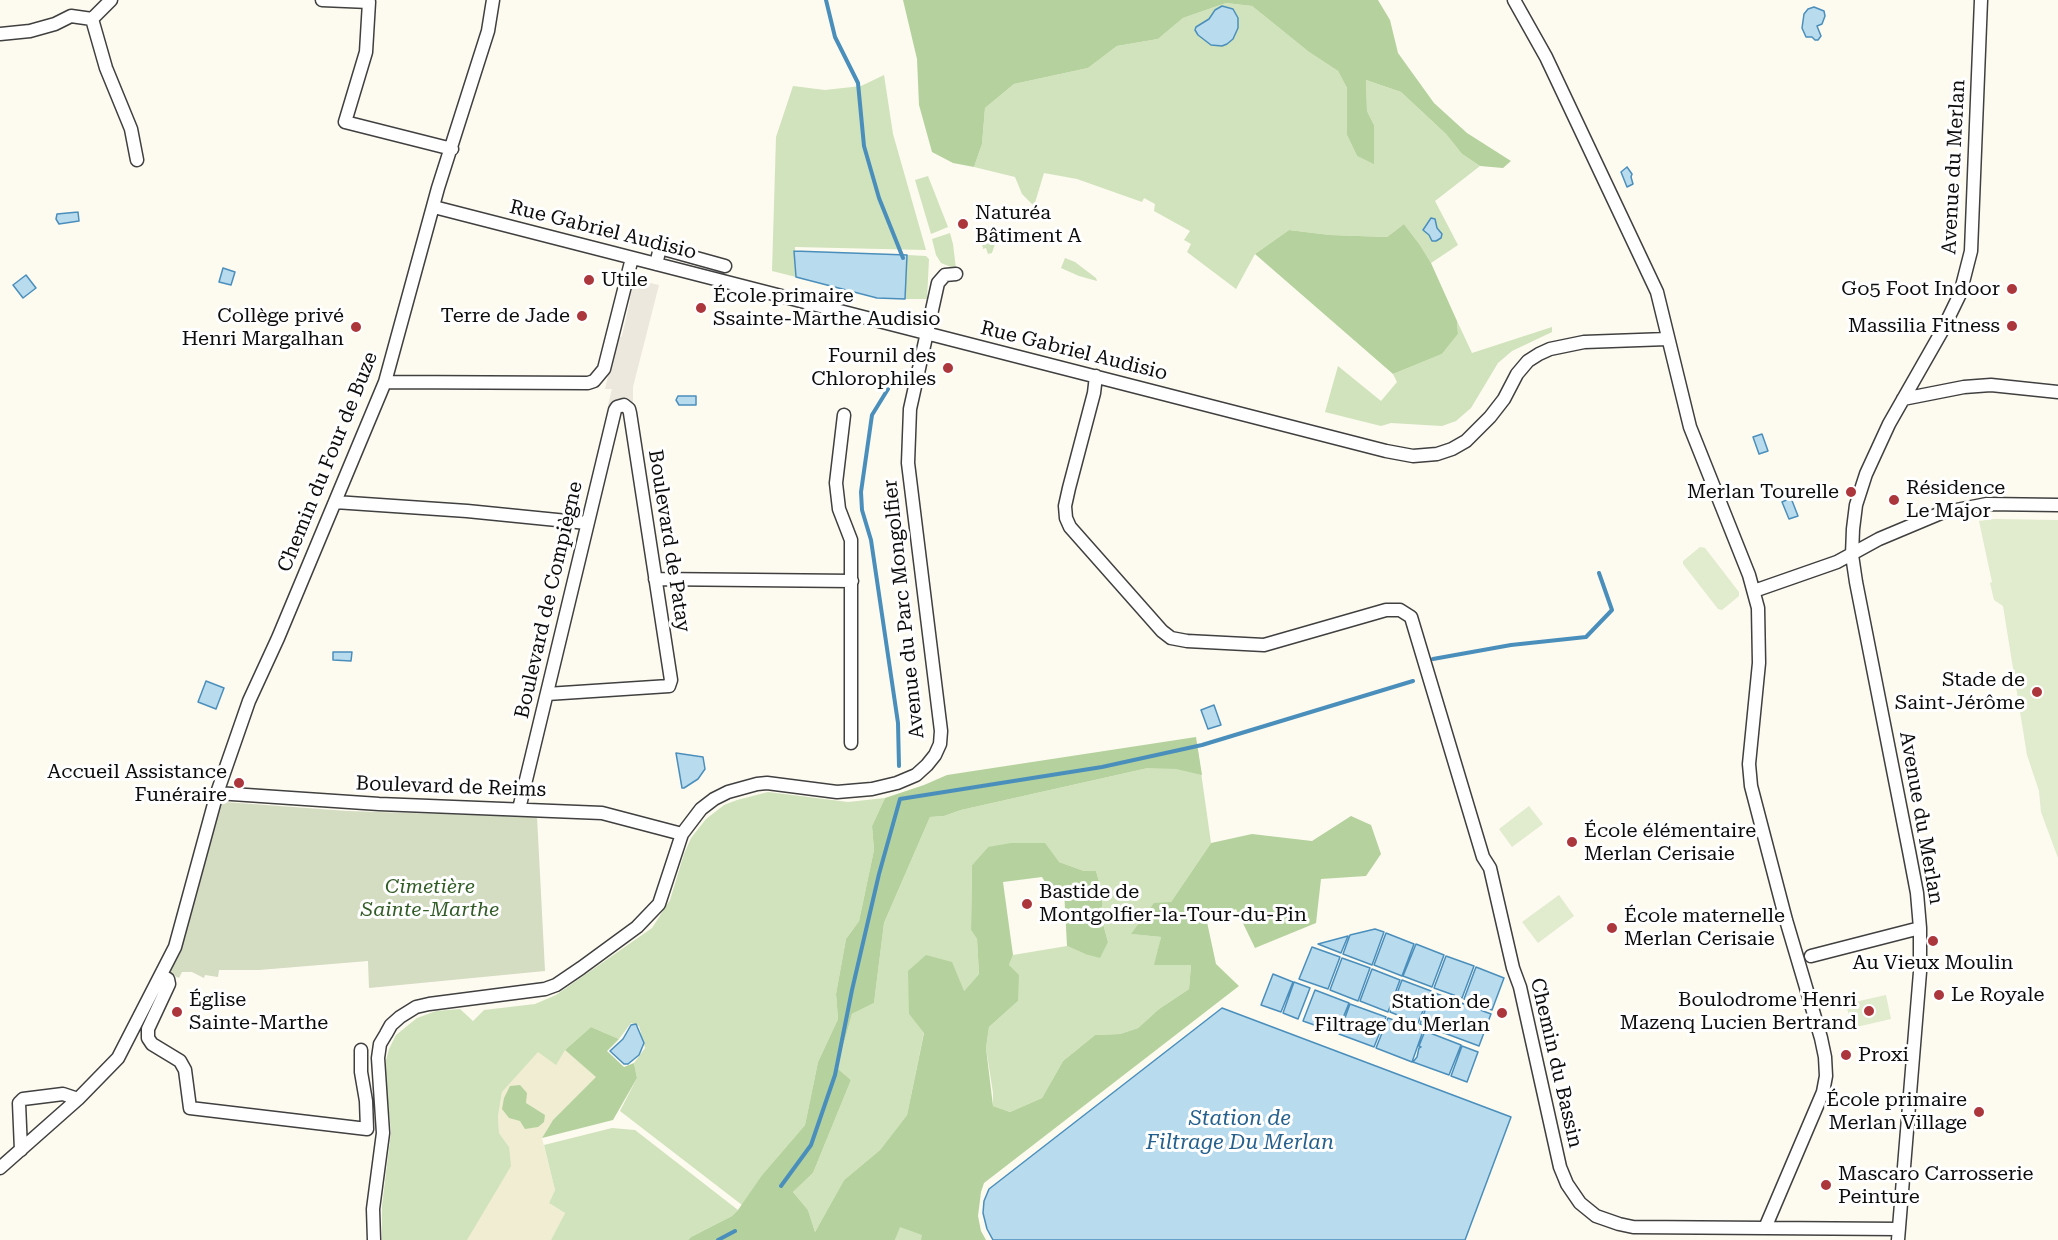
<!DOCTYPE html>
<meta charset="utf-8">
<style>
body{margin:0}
canvas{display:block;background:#fdfaef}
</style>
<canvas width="2058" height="1240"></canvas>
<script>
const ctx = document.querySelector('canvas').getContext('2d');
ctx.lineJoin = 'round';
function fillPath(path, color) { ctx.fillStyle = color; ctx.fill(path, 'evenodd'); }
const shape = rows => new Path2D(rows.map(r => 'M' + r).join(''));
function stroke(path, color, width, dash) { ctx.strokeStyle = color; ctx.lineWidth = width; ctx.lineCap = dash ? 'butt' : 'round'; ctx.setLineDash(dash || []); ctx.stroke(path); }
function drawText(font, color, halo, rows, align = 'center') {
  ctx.font = font + ' "Roboto Serif",serif'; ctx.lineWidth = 6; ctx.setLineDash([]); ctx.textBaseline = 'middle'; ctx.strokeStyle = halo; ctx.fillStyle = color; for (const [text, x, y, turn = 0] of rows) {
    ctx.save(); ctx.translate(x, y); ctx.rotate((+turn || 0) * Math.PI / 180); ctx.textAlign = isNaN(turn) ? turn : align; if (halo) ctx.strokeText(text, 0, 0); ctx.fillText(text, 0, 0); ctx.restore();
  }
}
const farmland = shape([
 [565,1050,597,1077,553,1120,542,1138,555,1190,549,1203,565,1213,551,1240,467,1240,509,1147,499,1133,498,1116,502,1092,538,1051]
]);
const green = shape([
 [1226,3,1252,6,1309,52,1338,71,1347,88,1347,135,1357,156,1374,163,1374,125,1367,111,1366,80,1401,92,1446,134,1462,154,1480,166,1435,201,1458,245,1431,263,1420,245,1404,224,1387,237,1330,235,1289,230,1255,254,1236,289,1187,252,1191,244,1184,240,1190,231,1154,211,1155,204,1144,198,1142,202,1077,179,1044,173,1034,206,1022,194,1015,177,974,167,982,144,985,108,1014,84,1088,68,1117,46,1158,39,1183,18],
 [884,75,893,134,926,250,795,247,796,277,772,271,776,137,793,86,825,90,861,86],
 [928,176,948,227,931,234,915,180],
 [950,233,953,244,956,269,941,263,936,255,932,239],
 [989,235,996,241,992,253,988,254,986,248,983,249,981,237],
 [907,255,926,256,929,259,927,299,905,299],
 [1065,258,1075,262,1096,278,1097,281,1079,276,1061,268],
 [1457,321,1472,353,1552,327,1552,332,1512,351,1498,363,1471,408,1456,421,1442,426,1391,423,1381,426,1325,412,1338,366,1381,401,1397,382,1393,374,1442,354,1458,334],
 [1198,751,1211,843,1171,902,1132,934,1161,937,1155,965,1191,965,1189,989,1159,1009,1138,1028,1120,1034,1095,1035,1063,1061,1042,1098,1010,1112,993,1106,993,1093,986,1048,989,1027,1018,1001,1009,965,1013,955,1067,946,1085,954,1108,942,1102,920,1102,892,1096,871,1084,871,1059,862,988,847,972,865,971,930,977,939,979,974,964,991,909,1014,924,1032,907,1115,880,1150,844,1180,815,1232,808,1210,793,1192,813,1173,851,1080,837,1068,852,1014,874,1003,884,923,930,817,944,816,961,810,1148,768],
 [768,792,848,802,885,798,872,826,874,850,859,921,846,939,836,994,838,1019,818,1062,805,1125,762,1175,742,1205,620,1111,637,1078,634,1063,645,1048,639,1026,631,1023,619,1039,591,1027,565,1050,556,1065,538,1052,502,1092,498,1116,499,1133,509,1147,511,1166,467,1240,382,1240,382,1206,391,1132,385,1074,386,1060,389,1049,396,1035,417,1018,436,1011,460,1009,473,1021,484,1010,535,1004,556,995,652,928,670,900,684,854,691,838,706,819,724,805,737,800],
 [612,1128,635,1130,738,1210,732,1216,691,1237,688,1240,551,1240,565,1213,549,1203,555,1190,544,1145],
 [902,1219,964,1240,895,1240]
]);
const forest = shape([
 [903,0,1378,0,1390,20,1398,53,1434,103,1467,133,1511,161,1503,168,1480,166,1462,154,1446,134,1401,92,1366,80,1367,111,1374,125,1374,164,1357,156,1347,135,1347,88,1338,71,1309,52,1252,6,1226,3,1183,18,1158,39,1117,46,1088,68,1014,84,985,108,982,144,974,167,953,163,932,152,919,105,917,59],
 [1404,224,1420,245,1431,263,1457,321,1458,334,1442,354,1393,374,1255,254,1289,230,1330,235,1387,237],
 [1196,737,1202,775,1176,769,1148,768,961,810,944,816,930,817,884,923,874,1003,852,1014,837,1068,851,1080,813,1173,793,1192,808,1210,815,1232,844,1180,880,1150,907,1115,924,1033,909,1014,908,971,926,955,952,962,964,991,979,974,977,939,971,930,972,865,988,847,1011,843,1045,843,1059,862,1084,871,1096,871,1102,892,1102,920,1108,942,1100,958,1085,954,1067,946,1064,890,1050,890,1042,877,1003,882,1013,955,1009,965,1019,975,1018,1001,989,1027,986,1048,993,1106,1010,1112,1042,1098,1063,1061,1095,1035,1120,1034,1138,1028,1159,1009,1189,989,1191,965,1154,965,1161,937,1131,934,1154,903,1171,902,1211,843,1252,834,1312,841,1351,816,1371,825,1381,854,1366,876,1321,879,1316,923,1255,948,1236,909,1207,922,1216,964,1239,986,984,1183,981,1192,978,1216,981,1231,986,1240,921,1240,922,1235,900,1227,895,1240,688,1240,691,1237,732,1216,738,1210,762,1175,805,1125,818,1062,838,1019,836,994,846,939,859,921,874,850,872,826,885,798,924,785,947,775],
 [591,1027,619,1039,607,1051,624,1067,634,1063,637,1078,613,1120,542,1138,553,1120,596,1077,565,1050],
 [520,1085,527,1093,526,1103,545,1115,544,1122,538,1127,525,1129,520,1121,509,1118,502,1109,504,1098,510,1086]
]);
const cemetery = shape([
 [225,802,347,811,537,817,545,971,369,988,368,961,259,970,219,970,218,977,205,975,204,978,192,972,182,972,179,978,168,973,218,807]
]);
const pitch = shape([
 [1994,519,2058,520,2058,858,2041,812,2039,791,2027,755,2003,606,1994,600,1990,583,1992,582,1979,521],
 [1700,547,1705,548,1739,592,1739,596,1722,610,1718,609,1683,564,1683,561],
 [1529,806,1543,824,1512,847,1499,829],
 [1559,895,1574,916,1538,943,1522,922],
 [1886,995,1891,1019,1852,1028,1846,1004]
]);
const plaza = shape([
 [632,279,659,285,633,387,633,405,621,400,613,403,611,406,608,405,612,389,605,389,617,339,622,336,630,301,628,295]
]);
const water = shape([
 [1222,6,1233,9,1238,18,1238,28,1233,39,1227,44,1222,46,1211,45,1198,35,1195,30,1196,27,1209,19,1215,10,1222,6],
 [1814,7,1824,11,1825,16,1822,24,1817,26,1821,36,1818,40,1815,40,1812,37,1806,37,1802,28,1804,14,1808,9,1814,7],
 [1627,167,1632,174,1631,177,1633,184,1627,187,1621,172,1627,167],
 [78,212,79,221,59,224,56,219,57,214,78,212],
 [1431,218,1435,219,1437,228,1442,234,1441,238,1436,241,1432,241,1429,235,1423,230,1431,218],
 [794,251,907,255,905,299,877,298,796,277,794,251],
 [223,268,235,272,231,285,219,282,223,268],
 [26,275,36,288,23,298,13,285,26,275],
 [678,396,696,396,696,405,679,405,676,400,678,396],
 [1762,434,1768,451,1759,454,1753,437,1762,434],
 [1791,498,1798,516,1789,519,1782,502,1791,498],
 [333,652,352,652,351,661,333,660,333,652],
 [206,681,224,688,216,709,198,702,206,681],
 [1214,705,1221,725,1208,729,1201,710,1214,705],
 [676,753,703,757,705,769,698,779,684,788,682,788,676,753],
 [1375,929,1384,932,1372,965,1343,954,1350,935,1375,929],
 [1386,933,1414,944,1402,976,1374,965,1386,933],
 [1348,936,1341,953,1318,944,1348,936],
 [1416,944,1444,955,1432,987,1403,976,1416,944],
 [1312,947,1340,957,1328,989,1299,979,1312,947],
 [1446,956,1474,966,1462,998,1434,988,1446,956],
 [1342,958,1370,968,1358,1001,1330,990,1342,958],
 [1476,967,1504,978,1492,1010,1464,999,1476,967],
 [1372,969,1400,980,1388,1012,1360,1001,1372,969],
 [1273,974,1293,982,1281,1012,1261,1005,1273,974],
 [1402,980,1431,991,1418,1023,1390,1012,1402,980],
 [1294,982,1310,988,1298,1019,1283,1013,1294,982],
 [1315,990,1349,1003,1337,1033,1303,1021,1315,990],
 [1432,992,1491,1014,1479,1046,1420,1024,1432,992],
 [1350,1004,1386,1017,1374,1047,1339,1034,1350,1004],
 [1222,1008,1511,1117,1465,1240,993,1240,987,1229,983,1213,984,1201,989,1189,1222,1008],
 [1388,1018,1423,1031,1412,1062,1376,1048,1388,1018],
 [636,1024,644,1043,639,1055,628,1064,624,1064,610,1051,623,1039,631,1025,636,1024],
 [1425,1031,1461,1045,1449,1075,1413,1062,1417,1057,1419,1048,1421,1047,1419,1046,1425,1031],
 [1462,1046,1478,1052,1467,1082,1451,1076,1462,1046]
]);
const stream = shape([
 [826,0,835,37,858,83,864,146,879,198,903,258],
 [888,389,872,415,861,492,862,510,871,540,898,723,899,766],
 [1433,659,1511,645,1586,637,1612,610,1599,573],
 [781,1186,811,1145,835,1075,852,990,879,874,900,799,1102,767,1202,745,1413,681],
 [718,1240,735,1231]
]);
const street = shape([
 [111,0,92,19,106,68,131,129,137,160],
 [322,0,369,2,366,52,345,122,452,149],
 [1514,0,1546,57,1657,292,1690,427,1749,575,1758,608,1759,663,1749,764,1751,786,1786,920,1821,1038,1825,1057,1826,1076,1823,1092,1765,1228],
 [0,34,30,31,55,24,71,16,92,19],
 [434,207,1386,451,1413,456,1437,454,1452,449,1466,441,1490,417,1504,399,1517,374,1528,361,1539,354,1550,349,1584,342,1667,339],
 [656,264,660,248,725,266],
 [1096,376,1094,393,1069,488,1065,506,1066,518,1070,527,1162,631,1171,638,1187,641,1264,645,1386,610,1400,610,1411,617,1483,857,1490,868,1513,968,1520,987,1560,1167,1567,1184,1580,1203,1596,1216,1619,1224,1633,1227,1899,1229],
 [385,382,588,383,594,381,604,369,632,258],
 [1903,399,1964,387,1991,385,2058,392],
 [844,415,836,483,839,509,851,540,851,743],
 [335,502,467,511,587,523],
 [655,579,852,581],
 [1754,591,1837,562,1879,539,1941,513,1987,504,2058,505],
 [217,793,379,804,602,813,682,834],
 [519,809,615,410,617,407,624,405,629,409,630,413,671,680,669,686,547,694],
 [1811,956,1920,928],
 [162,976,168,979,169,984,148,1029,148,1038,152,1044,180,1061,185,1070,190,1108,367,1129,366,1101,361,1072,361,1050],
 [21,1150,19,1103,23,1099,63,1094,78,1099],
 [0,1168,78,1099,118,1058,175,947,217,793,249,701,278,638,385,382,438,188,488,31,493,0],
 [374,1240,373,1209,383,1133,378,1058,380,1044,386,1034,391,1025,400,1017,416,1007,429,1004,545,989,556,985,581,968,637,927,659,904,682,834,701,809,714,799,728,792,757,784,767,783,837,792,872,789,897,783,916,775,927,765,935,755,940,744,941,731,908,463,910,409,938,283,945,275,956,274],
 [1898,1240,1920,972,1920,928,1917,893,1909,851,1856,582,1852,555,1853,529,1856,505,1866,474,1889,424,1942,331,1960,294,1971,251,1981,0]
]);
const markers = [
 [963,224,6,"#ab373d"],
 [589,280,6,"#ab373d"],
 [2012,289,6,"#ab373d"],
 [701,308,6,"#ab373d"],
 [582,316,6,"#ab373d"],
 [2012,326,6,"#ab373d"],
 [356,327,6,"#ab373d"],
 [948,368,6,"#ab373d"],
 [1851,492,6,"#ab373d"],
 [1894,500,6,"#ab373d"],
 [2037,692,6,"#ab373d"],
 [239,783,6,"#ab373d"],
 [1572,842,6,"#ab373d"],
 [1027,904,6,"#ab373d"],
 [1612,928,6,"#ab373d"],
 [1933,941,6,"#ab373d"],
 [1939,995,6,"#ab373d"],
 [1869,1011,6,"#ab373d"],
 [177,1012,6,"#ab373d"],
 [1502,1013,6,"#ab373d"],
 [1846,1055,6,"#ab373d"],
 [1979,1112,6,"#ab373d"],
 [1826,1185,6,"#ab373d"]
];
const streetNames = [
 ["Avenue du Merlan",1954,167,-87],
 ["Rue Gabriel Audisio",603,230,14],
 ["Rue Gabriel Audisio",1074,351,14],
 ["Chemin du Four de Buze",328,462,-68],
 ["Boulevard de Patay",669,541,81],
 ["Boulevard de Compiègne",549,600,-77],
 ["Avenue du Parc Mongolfier",904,609,-96],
 ["Boulevard de Reims",451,787,2],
 ["Avenue du Merlan",1921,818,80],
 ["Chemin du Bassin",1556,1063,77]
];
const poiNames = [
 ["Naturéa",975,213],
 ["Bâtiment A",975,236],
 ["Utile",601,280],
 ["Go5 Foot Indoor",2000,289,"right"],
 ["École primaire",713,296],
 ["Ssainte-Marthe Audisio",713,319],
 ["Collège privé",344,316,"right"],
 ["Henri Margalhan",344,339,"right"],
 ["Terre de Jade",570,316,"right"],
 ["Massilia Fitness",2000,326,"right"],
 ["Fournil des",936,356,"right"],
 ["Chlorophiles",936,379,"right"],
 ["Résidence",1906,488],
 ["Le Major",1906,511],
 ["Merlan Tourelle",1839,492,"right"],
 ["Stade de",2025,680,"right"],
 ["Saint-Jérôme",2025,703,"right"],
 ["Accueil Assistance",227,772,"right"],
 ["Funéraire",227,795,"right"],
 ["École élémentaire",1584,831],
 ["Merlan Cerisaie",1584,854],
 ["Bastide de",1039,892],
 ["Montgolfier-la-Tour-du-Pin",1039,915],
 ["École maternelle",1624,916],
 ["Merlan Cerisaie",1624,939],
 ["Au Vieux Moulin",1933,963,"center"],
 ["Le Royale",1951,995],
 ["Église",189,1000],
 ["Sainte-Marthe",189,1023],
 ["Boulodrome Henri",1857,1000,"right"],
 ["Mazenq Lucien Bertrand",1857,1023,"right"],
 ["Station de",1490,1002,"right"],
 ["Filtrage du Merlan",1490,1025,"right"],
 ["Proxi",1858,1055],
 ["École primaire",1967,1100,"right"],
 ["Merlan Village",1967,1123,"right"],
 ["Mascaro Carrosserie",1838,1174],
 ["Peinture",1838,1197]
];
const parkNames = [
 ["Cimetière",430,887],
 ["Sainte-Marthe",430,910]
];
const waterNames = [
 ["Station de",1240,1119],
 ["Filtrage Du Merlan",1240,1143]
];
fillPath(farmland, '#f0edd2');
fillPath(green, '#d1e3bc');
fillPath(forest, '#b5d29e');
fillPath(cemetery, '#d4dcc2');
fillPath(pitch, '#e1ebcd');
fillPath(plaza, '#ece8de');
fillPath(water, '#b9dbee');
stroke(water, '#4a8fbc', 1.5);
stroke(stream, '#4a8fbc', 4);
stroke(street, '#404040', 15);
stroke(street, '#fff', 12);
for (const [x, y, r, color] of markers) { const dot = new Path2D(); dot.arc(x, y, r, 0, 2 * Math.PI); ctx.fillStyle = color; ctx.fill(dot); stroke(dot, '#fff', 2); }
drawText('20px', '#0d0d0d', '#fff', streetNames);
drawText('20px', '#0d0d0d', '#fff', poiNames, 'left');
drawText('italic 20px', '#315c26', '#fff', parkNames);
drawText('italic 21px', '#26618e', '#fff', waterNames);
</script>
